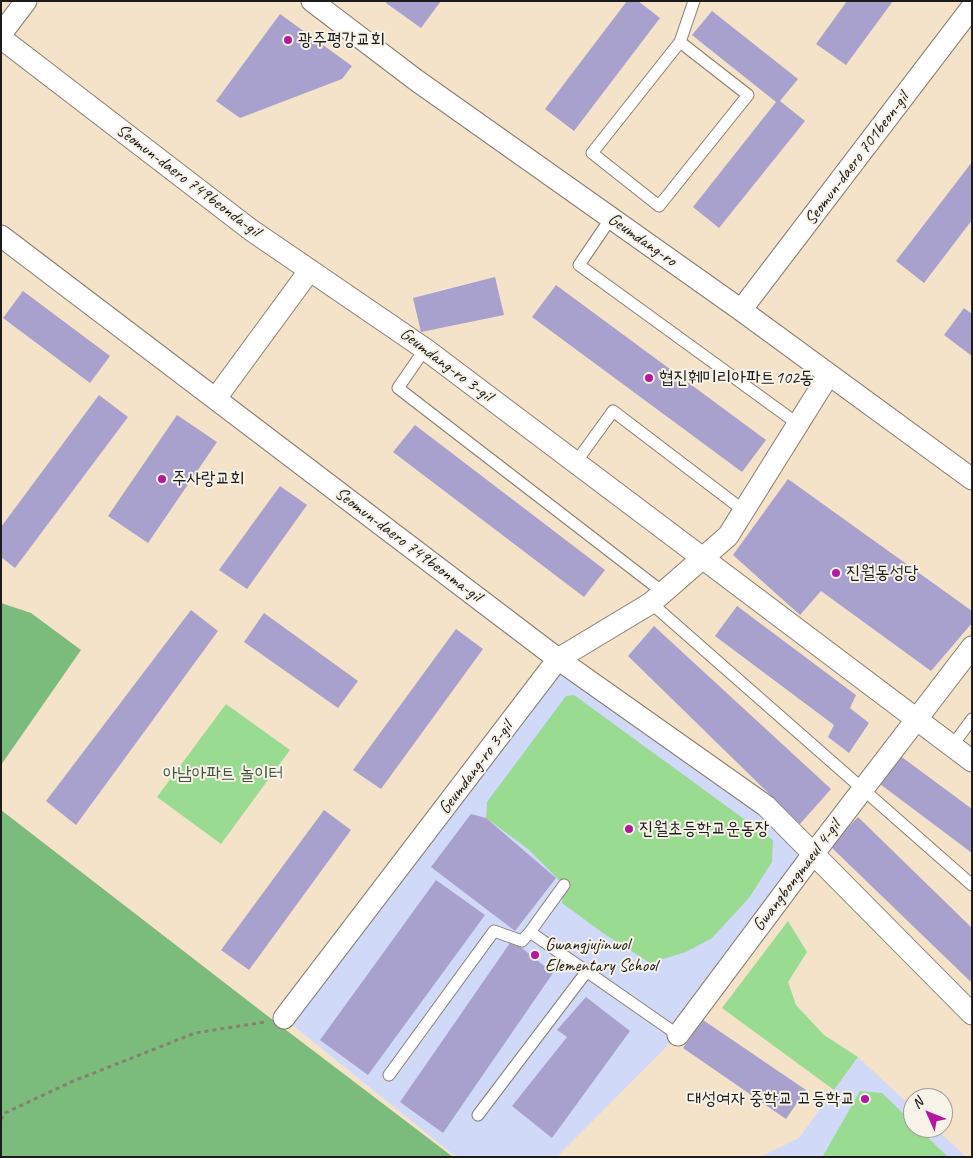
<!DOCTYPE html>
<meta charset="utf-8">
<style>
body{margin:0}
#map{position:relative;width:973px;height:1158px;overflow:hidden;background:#f4e2c9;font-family:Caveat,sans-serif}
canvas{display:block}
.frame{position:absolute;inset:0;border:2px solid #1c1c1c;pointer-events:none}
.north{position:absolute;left:903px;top:1088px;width:50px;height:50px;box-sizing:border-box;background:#f7f3e8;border:1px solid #9f9d96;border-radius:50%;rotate:314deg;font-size:14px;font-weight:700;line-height:20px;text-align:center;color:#1c1c1c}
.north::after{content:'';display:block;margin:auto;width:18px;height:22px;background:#b5179e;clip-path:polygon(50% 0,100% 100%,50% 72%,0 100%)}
</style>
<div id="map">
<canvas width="973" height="1158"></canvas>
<div class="frame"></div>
<div class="north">N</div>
</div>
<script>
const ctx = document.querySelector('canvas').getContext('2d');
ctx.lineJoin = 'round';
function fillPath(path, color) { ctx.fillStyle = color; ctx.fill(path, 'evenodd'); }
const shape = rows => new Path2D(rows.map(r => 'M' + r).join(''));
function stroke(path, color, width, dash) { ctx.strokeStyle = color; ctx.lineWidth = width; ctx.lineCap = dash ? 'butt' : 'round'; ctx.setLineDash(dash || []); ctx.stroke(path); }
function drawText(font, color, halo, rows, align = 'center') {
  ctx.font = font + ' Caveat,"Poor Story",sans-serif'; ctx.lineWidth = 4; ctx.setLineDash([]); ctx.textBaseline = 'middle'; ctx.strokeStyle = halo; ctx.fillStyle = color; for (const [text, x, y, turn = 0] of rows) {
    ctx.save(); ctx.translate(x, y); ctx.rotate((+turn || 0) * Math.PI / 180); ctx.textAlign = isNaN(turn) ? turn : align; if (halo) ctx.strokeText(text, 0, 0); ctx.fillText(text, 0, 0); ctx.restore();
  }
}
const built = shape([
 [558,659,814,853,678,1035,557,1157,456,1157,284,1018],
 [858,1057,913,1108,913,1128,935,1128,966,1157,760,1157,799,1138]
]);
const green = shape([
 [574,695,773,840,772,862,749,898,712,938,686,952,650,963,603,933,562,903,564,885,528,849,486,818,487,802,566,696],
 [226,704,290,750,221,844,157,797],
 [788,921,807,952,788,982,796,1005,824,1035,858,1057,834,1090,722,1008],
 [860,1091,882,1093,913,1123,913,1128,918,1128,948,1157,823,1156]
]);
const forest = shape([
 [1,603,31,613,81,650,1,765],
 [1,810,265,1014,453,1157,1,1157]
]);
const building = shape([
 [387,1,441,1,421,28,386,3],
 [627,1,638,1,660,18,574,131,545,109],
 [847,1,893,1,846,65,816,44],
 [712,11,798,79,780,101,805,121,719,228,693,207,776,102,692,35],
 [280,14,352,66,342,79,240,118,216,101],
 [972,162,972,220,924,283,896,261],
 [495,277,504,315,421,332,413,298],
 [556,285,766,440,742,472,532,317],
 [23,291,110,356,90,383,3,318],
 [964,308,972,314,972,356,944,335],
 [99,395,128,417,15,568,1,557,1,527],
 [177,415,217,442,148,543,108,516],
 [415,425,605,570,584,597,393,452],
 [788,479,972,611,972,623,931,671,821,591,800,615,733,555],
 [280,486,307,505,247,589,219,570],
 [737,606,856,695,850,708,869,723,849,753,828,737,834,725,715,636],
 [191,610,218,631,76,825,46,801],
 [264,613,358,681,338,708,244,642],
 [654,626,831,789,800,824,628,656],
 [456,629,483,649,381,789,353,770],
 [899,755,972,809,972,853,880,784],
 [324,810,351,830,249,970,221,950],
 [471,814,486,818,556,878,515,931,431,867],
 [858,817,972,928,972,983,830,846],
 [436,880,485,915,368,1075,320,1040],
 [512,940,553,973,443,1133,400,1102],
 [586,997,630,1031,552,1138,512,1106,567,1037,557,1030],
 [703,1020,806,1090,786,1119,683,1048]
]);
const path = shape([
 [1,1120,5,1113,71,1082,195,1033,265,1022]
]);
const service = shape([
 [680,42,748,95,659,206,592,153,680,42,694,1],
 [611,218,579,265,798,424],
 [425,349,398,388,664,593],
 [576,462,613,411,743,510],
 [651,603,972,885],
 [952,746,972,719],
 [564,885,530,932,678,1035],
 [389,1075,494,931,522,941,530,932],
 [478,1115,587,971]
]);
const minor = shape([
 [312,1,416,80,741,310,972,479],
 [1,34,26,1],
 [1,38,251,230,425,349,972,761],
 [1,236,558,659,766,806,972,1014],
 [741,310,972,7],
 [216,398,310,270],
 [284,1018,558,659,651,603,728,536,828,376],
 [678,1035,814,853,972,647]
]);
const markers = [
 [288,40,5,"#b5179e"],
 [649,378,5,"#b5179e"],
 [162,479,5,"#b5179e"],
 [836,573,5,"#b5179e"],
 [629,829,5,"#b5179e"],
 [535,955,5,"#b5179e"],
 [865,1099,5,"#b5179e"]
];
const poiNames = [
 ["광주평강교회",298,40],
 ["협진훼미리아파트102동",659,378],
 ["주사랑교회",172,479],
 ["진월동성당",846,573],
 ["진월초등학교운동장",639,829],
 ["Gwangjujinwol",545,945],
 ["Elementary School",545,966],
 ["대성여자 중학교 고등학교",855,1099,"right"]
];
const streetNames = [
 ["Seomun-daero 701beon-gil",857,159,-53],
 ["Seomun-daero 749beonda-gil",188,181,37],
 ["Geumdang-ro",642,240,35],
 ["Geumdang-ro 3-gil",446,365,37],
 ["Seomun-daero 749beonma-gil",408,545,37],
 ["Geumdang-ro 3-gil",476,768,-53],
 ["Gwangbongmaeul 4-gil",797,876,-53]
];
const parkNames = [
 ["아남아파트 놀이터",223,774]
];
fillPath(built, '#d1d9f9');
fillPath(green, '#9adb92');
fillPath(forest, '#7bbb7c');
fillPath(building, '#a9a1cd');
stroke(service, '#887f72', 13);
stroke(minor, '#887f72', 23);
stroke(path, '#887f72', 3, [4, 4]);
stroke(service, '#fff', 11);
stroke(minor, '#fff', 21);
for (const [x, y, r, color] of markers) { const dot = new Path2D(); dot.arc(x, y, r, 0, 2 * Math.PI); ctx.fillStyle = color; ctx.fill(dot); stroke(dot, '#f7f3e8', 2); }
drawText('18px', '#1c1c1c', '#f7f3e8', poiNames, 'left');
drawText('18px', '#1c1c1c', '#f7f3e8', streetNames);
drawText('18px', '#42553f', '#f7f3e8', parkNames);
</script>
